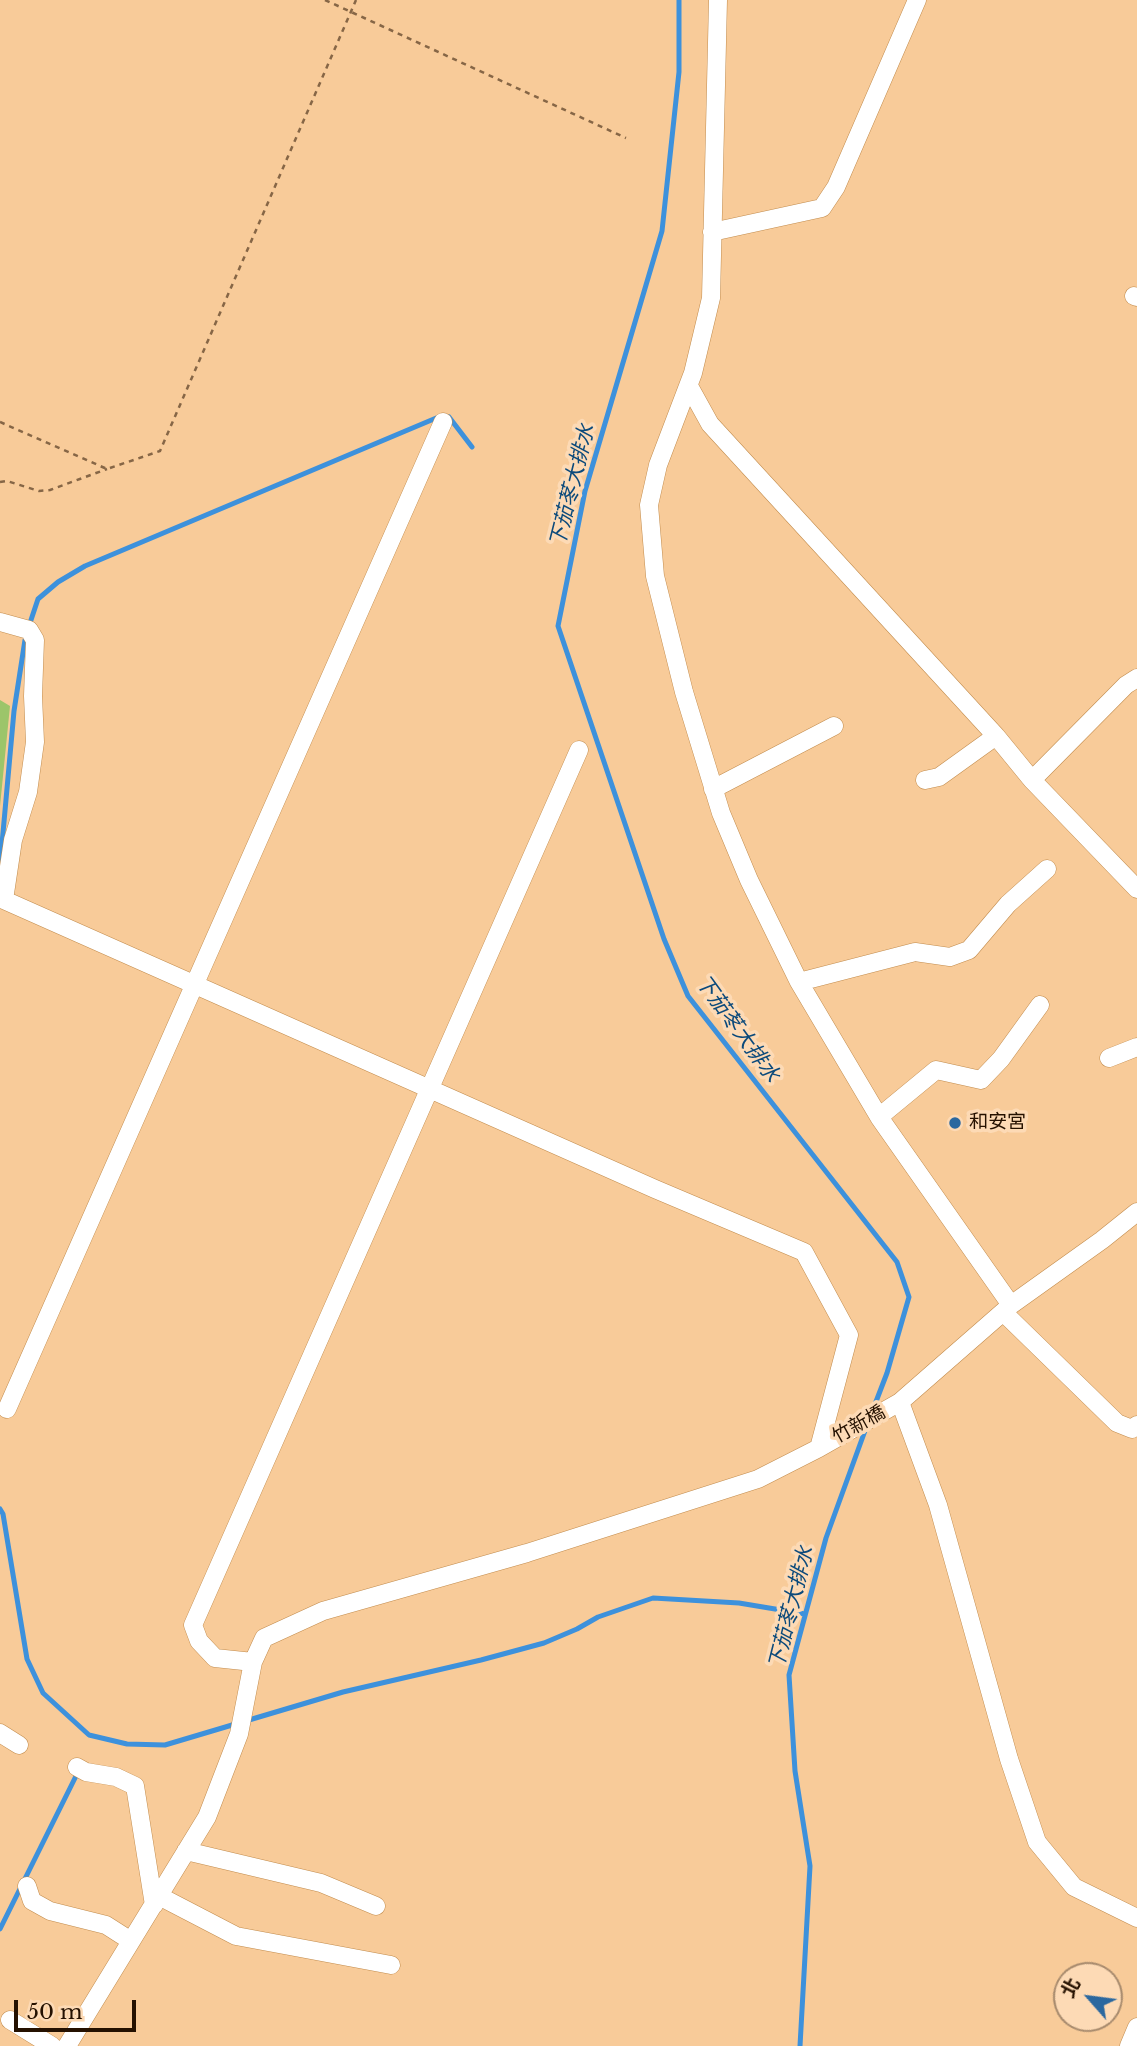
<!DOCTYPE html>
<meta charset="utf-8">
<style>
body{margin:0}
#map{position:relative;width:1137px;height:2046px;overflow:hidden;background:#f8cb99;font-family:"Libre Baskerville","Noto Sans TC",serif}
canvas{display:block}
.north{position:absolute;left:1053px;top:1962px;width:70px;height:70px;box-sizing:border-box;background:#fddab5;border:2px solid #a78a6d;border-radius:50%;rotate:298deg;font-size:19px;font-weight:700;line-height:28px;text-align:center;color:#251100}
.north::after{content:'';display:block;margin:auto;width:24px;height:32px;background:#2b689f;clip-path:polygon(50% 0,100% 100%,50% 72%,0 100%)}
.scale{position:absolute;left:14px;top:2000px;width:122px;height:32px;box-sizing:border-box;border:4px solid #251100;border-top:0;padding-left:9px;font-size:21px;line-height:24px;white-space:nowrap;color:#251100;-webkit-text-stroke:5px #fddab5;paint-order:stroke}
</style>
<div id="map">
<canvas width="1137" height="2046"></canvas>
<div class="north">北</div>
<div class="scale">50 m</div>
</div>
<script>
const ctx = document.querySelector('canvas').getContext('2d');
ctx.lineJoin = 'round';
function fillPath(path, color) { ctx.fillStyle = color; ctx.fill(path, 'evenodd'); }
const shape = rows => new Path2D(rows.map(r => 'M' + r).join(''));
function stroke(path, color, width, dash) { ctx.strokeStyle = color; ctx.lineWidth = width; ctx.lineCap = dash ? 'butt' : 'round'; ctx.setLineDash(dash || []); ctx.stroke(path); }
function drawText(font, color, halo, rows, align = 'center') {
  ctx.font = font + ' "Libre Baskerville","Noto Sans TC",serif'; ctx.lineWidth = 7; ctx.setLineDash([]); ctx.textBaseline = 'middle'; ctx.strokeStyle = halo; ctx.fillStyle = color; for (const [text, x, y, turn = 0] of rows) {
    ctx.save(); ctx.translate(x, y); ctx.rotate((+turn || 0) * Math.PI / 180); ctx.textAlign = isNaN(turn) ? turn : align; if (halo) ctx.strokeText(text, 0, 0); ctx.fillText(text, 0, 0); ctx.restore();
  }
}
const green = shape([
 [0,700,10,706,0,806]
]);
const stream = shape([
 [679,0,679,72,662,231,585,491,558,626,664,939,688,996,897,1262,909,1297,887,1373,872,1412],
 [449,417,472,447],
 [30,623,38,599,58,582,85,566,441,416],
 [0,866,14,711,25,640],
 [0,1509,3,1514,27,1659,43,1693,89,1735,127,1744,165,1745,343,1692,481,1660,544,1643,577,1629,598,1617,653,1598,739,1603,805,1614],
 [0,1929,78,1772],
 [800,2046,810,1866,795,1771,789,1675,826,1538,866,1428]
]);
const path = shape([
 [325,0,626,138],
 [0,422,107,469,160,451,356,0],
 [0,482,7,481,39,491,50,490,107,469]
]);
const minor = shape([
 [718,0,711,298,693,373,658,465,649,505,655,576,684,692,721,813,749,880,799,982,879,1117,1011,1305],
 [712,232,822,208,836,187,917,0],
 [1134,296,1137,297],
 [689,386,710,424,996,736,1032,780,1137,889],
 [0,622,29,630,35,640,33,696,35,742,28,792,13,840,4,900,655,1189,804,1252,849,1335,819,1448],
 [925,780,939,777,996,736],
 [1032,780,1126,685,1137,678],
 [713,789,834,726],
 [799,982,915,952,950,957,969,950,1008,904,1047,869],
 [1109,1058,1137,1047],
 [879,1117,936,1070,981,1080,1001,1059,1040,1005],
 [1003,1312,1117,1423,1132,1429,1137,1425],
 [900,1402,938,1505,1009,1759,1037,1842,1074,1887,1137,1918],
 [7,1409,443,422],
 [253,1662,215,1658,199,1641,193,1625,579,750],
 [0,1733,19,1745],
 [77,1767,86,1772,116,1777,135,1786,154,1905],
 [186,1851,321,1883,376,1906],
 [27,1886,32,1901,50,1911,106,1925,131,1941],
 [159,1896,236,1936,391,1965],
 [10,2020,52,2046],
 [67,2046,207,1817,239,1734,253,1662,264,1638,323,1611,527,1553,758,1479,819,1448,900,1402,1011,1305,1102,1240,1137,1212],
 [1129,2046,1137,2027]
]);
const markers = [
 [955,1123,7,"#2b689f"]
];
const poiNames = [
 ["和安宮",969,1123]
];
const streetNames = [
 ["竹新橋",859,1425,-29]
];
const waterNames = [
 ["下茄苳大排水",573,486,-76],
 ["下茄苳大排水",737,1029,54],
 ["下茄苳大排水",792,1608,-76]
];
fillPath(green, '#9cc56a');
stroke(stream, '#3d91dc', 5);
stroke(minor, '#c28c4d', 19);
stroke(path, '#866646', 2.5, [5, 5]);
stroke(minor, '#fff', 18);
for (const [x, y, r, color] of markers) { const dot = new Path2D(); dot.arc(x, y, r, 0, 2 * Math.PI); ctx.fillStyle = color; ctx.fill(dot); stroke(dot, '#fddab5', 2.5); }
drawText('19px', '#251100', '#fddab5', poiNames, 'left');
drawText('19px', '#251100', '#fddab5', streetNames);
drawText('italic 21px', '#0c4a7b', '#fddab5', waterNames);
</script>
